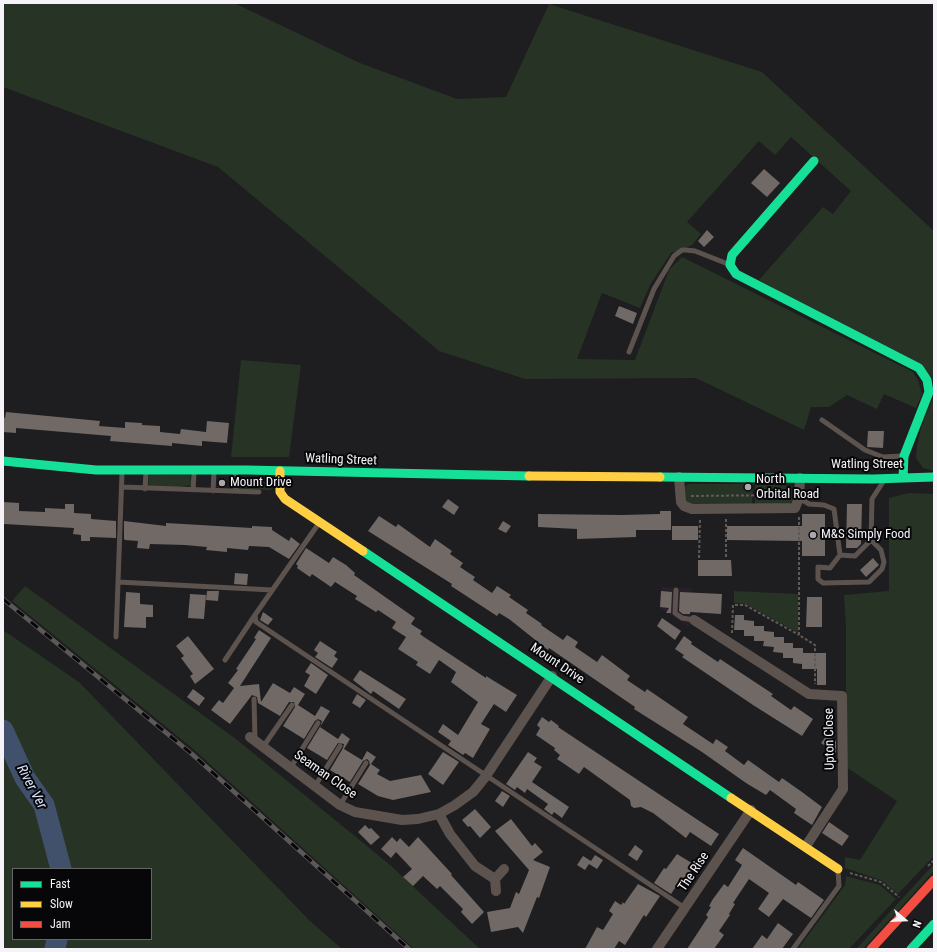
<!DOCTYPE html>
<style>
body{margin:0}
#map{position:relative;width:937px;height:952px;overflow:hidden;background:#1e1d20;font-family:"Roboto Condensed",sans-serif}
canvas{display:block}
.frame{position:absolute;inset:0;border:4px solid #f5f3f7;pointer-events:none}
.legend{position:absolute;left:12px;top:868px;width:140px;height:72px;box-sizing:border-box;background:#070709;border:1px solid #666568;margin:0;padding:5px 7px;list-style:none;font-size:12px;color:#f5f3f7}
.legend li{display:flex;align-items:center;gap:8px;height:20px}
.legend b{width:20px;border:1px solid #666568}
.north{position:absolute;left:885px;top:900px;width:40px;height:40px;-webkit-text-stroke:3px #070709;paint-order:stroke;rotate:109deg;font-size:11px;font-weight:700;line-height:16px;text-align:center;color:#f5f3f7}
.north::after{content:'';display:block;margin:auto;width:14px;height:18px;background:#f5f3f7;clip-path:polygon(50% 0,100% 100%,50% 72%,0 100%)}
</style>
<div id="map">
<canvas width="937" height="952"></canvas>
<div class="frame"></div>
<ul class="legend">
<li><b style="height:5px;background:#16e098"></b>Fast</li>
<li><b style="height:5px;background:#ffcf43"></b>Slow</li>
<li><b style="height:5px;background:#f24e42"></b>Jam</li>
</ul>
<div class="north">N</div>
</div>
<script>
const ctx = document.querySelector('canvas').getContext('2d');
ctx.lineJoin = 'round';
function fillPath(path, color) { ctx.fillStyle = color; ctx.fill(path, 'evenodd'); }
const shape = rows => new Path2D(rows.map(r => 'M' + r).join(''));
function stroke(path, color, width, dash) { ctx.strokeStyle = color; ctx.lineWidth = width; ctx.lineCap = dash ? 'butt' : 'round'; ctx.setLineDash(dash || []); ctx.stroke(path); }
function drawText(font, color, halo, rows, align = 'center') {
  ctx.font = font + ' "Roboto Condensed",sans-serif'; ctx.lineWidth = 4; ctx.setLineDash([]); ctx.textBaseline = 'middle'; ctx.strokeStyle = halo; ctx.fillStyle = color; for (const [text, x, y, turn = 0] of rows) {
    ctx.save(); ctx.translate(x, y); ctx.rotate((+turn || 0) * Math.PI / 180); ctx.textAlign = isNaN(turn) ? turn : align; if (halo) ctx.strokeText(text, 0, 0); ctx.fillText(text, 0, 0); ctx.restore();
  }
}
const industrial = shape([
 [661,587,692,588,690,624,688,627,660,608]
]);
const green = shape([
 [3,3,234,3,360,63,457,99,506,97,549,4,762,72,934,231,934,391,932,377,759,280,823,207,833,214,851,191,791,137,775,155,759,141,687,222,701,234,692,245,671,253,650,285,640,308,602,293,577,359,635,360,669,270,682,257,913,372,918,380,922,394,916,408,884,394,877,409,847,395,829,407,811,407,804,430,696,378,525,379,439,351,218,167,3,87],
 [241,360,301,365,289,457,231,457],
 [934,396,934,471,923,468,916,458,917,445,922,424],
 [149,474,190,475,191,485,174,488,148,486],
 [241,480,261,480,269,484,272,490,238,489,237,483],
 [688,484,753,484,752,505,689,504,684,500,683,488],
 [755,484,791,486,794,489,793,501,789,504,755,504],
 [909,493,934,494,934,856,898,894,881,880,845,868,845,857,860,860,897,801,846,767,846,627,844,595,889,591,889,498],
 [25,586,236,739,389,864,480,949,414,949,192,748,12,601],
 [734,591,798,594,798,633,746,604,734,603],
 [3,630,79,682,309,920,342,949,3,949],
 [13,869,151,869,151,939,13,939],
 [934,864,934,871,863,949,856,949],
 [846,876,880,885,896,899,849,949,798,949,845,885]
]);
const river = shape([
 [3,730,25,778,44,805,61,869],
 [55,949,57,939]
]);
const building = shape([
 [764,169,780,183,767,197,751,183],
 [707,230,714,237,704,247,698,241],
 [619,306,637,313,633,324,615,316],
 [6,412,100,421,99,426,125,428,125,422,142,423,142,425,160,426,160,432,180,434,181,429,206,432,207,421,229,423,227,443,202,441,202,446,172,443,172,446,110,441,111,436,16,428,16,433,3,432,3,417,5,418],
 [868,431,884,431,883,448,867,447],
 [448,499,459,507,454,515,442,507],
 [3,502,19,503,19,511,45,512,45,508,65,509,65,504,74,504,74,513,91,514,91,519,116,521,116,538,90,537,90,541,81,541,81,535,73,534,74,528,4,524],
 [847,504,862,504,861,544,857,548,846,548],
 [660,511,671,511,671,530,636,530,636,537,577,539,577,529,538,527,538,514,622,515,660,514],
 [802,514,825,514,825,556,802,556,802,541,727,540,727,526,802,526],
 [379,516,396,527,398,524,430,547,435,539,452,551,450,554,463,563,460,567,475,577,473,580,492,593,497,586,511,595,509,597,528,610,526,613,542,624,541,625,563,640,567,635,578,642,575,647,597,662,602,655,630,676,627,680,645,692,647,689,688,717,683,724,713,744,716,739,728,747,725,751,744,765,748,760,779,782,782,778,802,792,822,807,812,825,794,813,796,809,770,790,766,795,746,783,702,752,634,709,635,707,549,648,548,650,509,619,499,613,497,616,451,586,452,584,368,531],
 [124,521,166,526,166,523,252,528,252,526,272,527,272,530,289,541,291,537,300,544,289,559,269,547,249,546,248,550,227,548,227,552,206,550,207,547,185,545,150,544,149,549,137,548,138,541,125,540,124,539],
 [503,521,511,526,506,533,498,529],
 [672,526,698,526,698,540,672,540],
 [306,548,329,563,333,557,346,565,355,573,354,575,415,618,411,624,422,631,420,634,424,637,486,678,486,676,517,695,506,712,494,704,481,724,490,729,473,758,465,753,463,755,448,745,451,741,438,732,443,724,458,735,478,702,451,682,456,672,439,660,430,674,416,665,418,662,398,649,406,637,392,628,396,622,378,610,376,612,355,599,357,596,335,582,331,587,312,574,310,577,297,568,298,566,296,564],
 [873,558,879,565,866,577,860,570],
 [698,560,731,560,732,576,698,576],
 [235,573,248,574,247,585,234,584],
 [207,591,219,591,218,601,206,600],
 [661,591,672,592,671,613,666,613,669,608,660,607],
 [126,592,140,593,140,604,153,605,153,617,146,617,146,628,124,627],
 [680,592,722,594,721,614,690,612,690,614,683,614,679,611],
 [190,594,206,595,204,619,188,618],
 [807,597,822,597,822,627,806,627],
 [263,612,273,619,268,625,260,620],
 [735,615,744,615,744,620,754,621,754,626,764,626,764,631,774,632,774,637,784,637,784,643,793,643,793,648,803,648,803,653,826,653,826,685,817,685,817,669,802,669,802,664,793,663,793,658,783,658,783,653,773,652,774,647,763,646,764,641,754,641,754,636,744,636,744,630,734,630],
 [662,618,681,631,675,640,657,626],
 [259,630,271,638,240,686,259,684,261,702,273,683,290,693,294,687,305,694,298,705,315,716,321,706,330,711,320,727,338,739,342,733,350,739,344,749,362,760,367,751,376,757,371,764,380,770,377,774,390,781,421,775,431,792,393,800,378,796,358,784,370,765,369,761,367,759,363,761,350,782,330,770,343,748,344,744,338,743,327,760,307,748,321,725,322,721,318,719,315,721,304,739,283,726,295,707,294,702,289,702,280,716,258,703,257,697,252,695,230,724,211,710,219,700,223,703,234,688,228,683,238,670,236,669,256,639,254,638],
 [188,636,214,669,195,684,190,676,193,674,181,658,184,656,176,646],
 [684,636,692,642,691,644,718,662,720,659,773,694,771,696,791,710,794,706,813,719,802,736,753,705,682,657,684,655,675,649],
 [320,641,337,652,334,656,338,659,332,668,315,657,318,653,314,650],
 [311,663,328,675,316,694,304,686,310,675,305,672],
 [360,670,406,699,399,709,373,691,371,694,353,680],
 [193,689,205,698,199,706,187,697],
 [357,694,366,700,360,708,352,703],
 [542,717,549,722,551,720,559,726,558,727,719,834,711,846,690,832,686,838,653,813,641,807,634,808,631,806,630,800,584,767,579,774,557,759,560,755,554,750,555,748,536,735,540,728,537,725],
 [827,735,836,741,836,753,821,743],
 [443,752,459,762,443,785,428,774],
 [528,752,537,758,534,762,542,767,532,782,569,807,562,818,554,812,552,815,544,809,548,804,527,789,525,793,517,787,515,790,506,784],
 [502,791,510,796,503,807,495,801],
 [475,809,491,827,480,838,470,826,468,827,462,820],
 [511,819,532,846,535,843,543,852,533,860,550,867,539,898,537,897,523,933,518,927,491,932,487,912,510,908,516,892,519,894,529,870,495,831],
 [829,822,849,836,842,846,822,833],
 [365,825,369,829,371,828,380,837,371,845,358,832],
 [392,837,397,842,400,838,409,847,418,837,452,874,451,875,484,912,472,924,461,912,463,909,440,886,437,889,423,876,413,886,403,877,412,869,396,852,391,858,381,849],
 [635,845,643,851,637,861,628,855],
 [743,848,796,885,798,882,824,900,811,918,783,899,769,917,758,909,769,893,749,879,733,903,735,904,729,914,730,915,719,931,724,935,714,949,687,949,708,917,706,915,711,907,709,906,713,899,724,884,728,887,742,865,735,860],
 [677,854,695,865,684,881,681,879,671,894,654,883,664,868,666,869],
 [595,855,603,860,597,869,589,864],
 [583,856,591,861,585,870,577,865],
 [638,884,660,896,646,917,644,915,625,945,619,941,614,949,585,949,597,927,603,930,613,914,609,911,615,901,621,905,623,902,624,904],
 [778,923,793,934,782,949,752,949,762,935,767,939]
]);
const path = shape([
 [691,496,788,495],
 [799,517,799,635,815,645,815,684],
 [726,519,726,558],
 [699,558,700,519],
 [732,633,733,605,745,605,799,635],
 [928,866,934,860],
 [850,873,881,882,899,897]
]);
const lane = shape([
 [629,352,654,289,674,256,682,250,686,250,695,251,728,264],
 [822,420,865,450,883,457,902,456],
 [235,472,236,491],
 [122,487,259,492],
 [145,489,146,473],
 [193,490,194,473],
 [213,491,214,472],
 [799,498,809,504,824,505,834,509,840,555,855,556,871,540,872,499,883,482],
 [319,523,255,615,256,622,685,908],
 [840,555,830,568,818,567,818,579,823,583,869,582,882,569,884,562,881,550,871,540],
 [118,582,272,590],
 [676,590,675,613,682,618,694,620],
 [116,637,122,473],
 [225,660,255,615],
 [254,699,255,740],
 [263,747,292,705],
 [291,767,318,723],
 [315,786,340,746],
 [340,805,366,763],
 [793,949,839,886,838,870]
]);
const street = shape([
 [679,477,681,502,684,506,692,509,795,508,799,498,800,478],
 [694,620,809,694,842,696,843,789,806,846],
 [250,737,340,805,355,812,402,820,418,819,439,814,455,805,473,792,486,776,552,676],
 [439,814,450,834,475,866,495,879,504,869],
 [495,879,496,891],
 [657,949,751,810]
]);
const fast = shape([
 [814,161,732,255,730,265,736,274,919,368,927,380,929,392,904,456,903,478],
 [3,461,96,470,247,470,529,476],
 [660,477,873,479,934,477],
 [363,551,731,798],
 [911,949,934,924]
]);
const slow = shape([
 [280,471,280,492,285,499,363,551],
 [529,476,660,477],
 [731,798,838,869]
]);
const jam = shape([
 [871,949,934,880]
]);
const rail = shape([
 [3,599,192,754,409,949]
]);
const markers = [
 [222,483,4,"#aaa8ac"],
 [748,487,4,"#aaa8ac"],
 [813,535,4,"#aaa8ac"]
];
const streetNames = [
 ["Watling Street",341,460,2],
 ["Watling Street",867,465],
 ["Mount Drive",557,664,34],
 ["Upton Close",830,739,-91],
 ["Seaman Close",325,775,35],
 ["The Rise",694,872,-56]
];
const poiNames = [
 ["North",756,480],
 ["Orbital Road",756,495],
 ["Mount Drive",230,483],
 ["M&S Simply Food",821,535]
];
const waterNames = [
 ["River Ver",31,787,62]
];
fillPath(industrial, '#281f2b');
fillPath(green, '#273324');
stroke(river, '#41516c', 21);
fillPath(building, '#706966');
stroke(path, '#605a57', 2, [3, 2]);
stroke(lane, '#5c534e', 5);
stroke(street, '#5c534e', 10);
stroke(fast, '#16e098', 9);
stroke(slow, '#ffcf43', 9);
stroke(jam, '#f24e42', 9);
stroke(rail, '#5d5858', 4.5);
stroke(rail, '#070709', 3, [9]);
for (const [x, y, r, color] of markers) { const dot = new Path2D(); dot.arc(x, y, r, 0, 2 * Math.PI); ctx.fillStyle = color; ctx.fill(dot); stroke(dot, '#070709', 1.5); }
drawText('13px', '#f5f3f7', '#070709', streetNames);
drawText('13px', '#f5f3f7', '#070709', poiNames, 'left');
drawText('italic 14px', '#d7e4fa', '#070709', waterNames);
</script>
